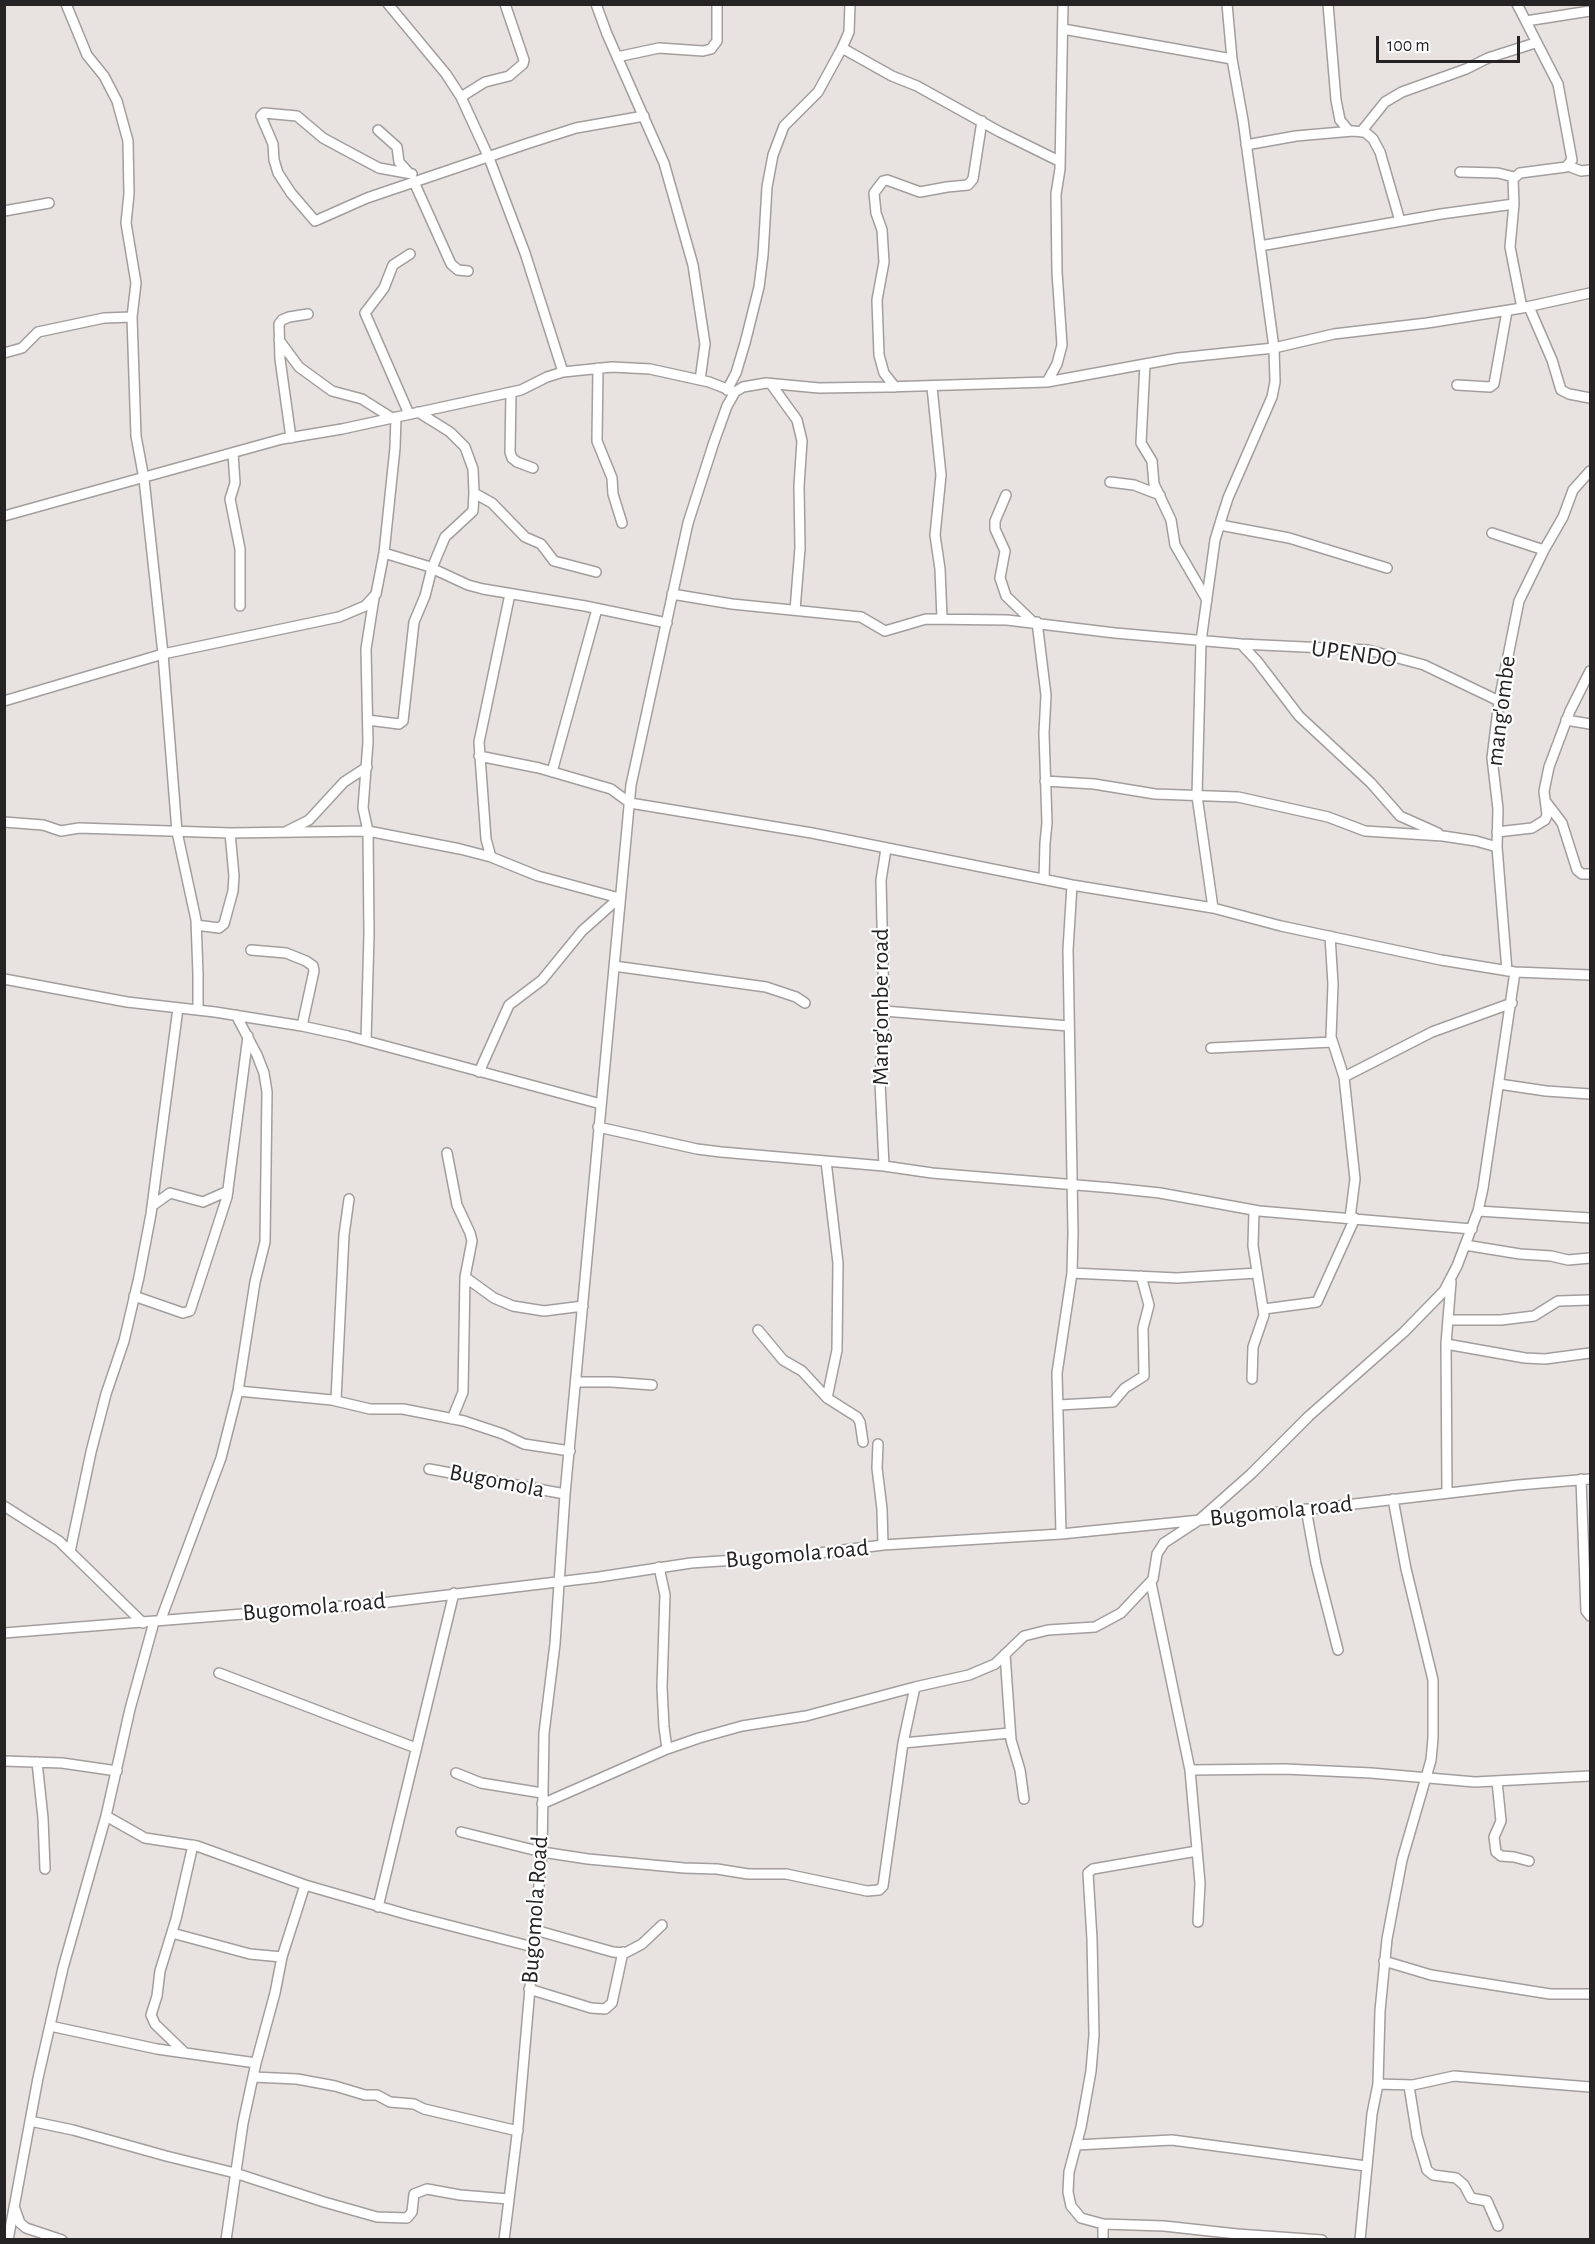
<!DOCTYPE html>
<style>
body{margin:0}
#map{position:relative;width:1595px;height:2244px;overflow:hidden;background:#e8e3e1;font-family:"Alegreya Sans",sans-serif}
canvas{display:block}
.frame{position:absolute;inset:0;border:6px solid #252323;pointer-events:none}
.scale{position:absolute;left:1376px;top:36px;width:144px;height:27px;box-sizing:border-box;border:3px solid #252323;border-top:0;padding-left:8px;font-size:18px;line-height:21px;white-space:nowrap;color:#252323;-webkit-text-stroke:4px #fff;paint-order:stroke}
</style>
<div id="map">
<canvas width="1595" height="2244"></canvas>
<div class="frame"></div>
<div class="scale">100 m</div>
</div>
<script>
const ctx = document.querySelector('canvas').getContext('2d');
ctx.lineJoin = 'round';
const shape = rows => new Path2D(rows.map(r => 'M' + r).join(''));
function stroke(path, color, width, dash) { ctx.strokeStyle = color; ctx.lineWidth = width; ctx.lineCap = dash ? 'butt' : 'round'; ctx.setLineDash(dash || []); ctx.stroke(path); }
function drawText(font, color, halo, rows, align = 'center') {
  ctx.font = font + ' "Alegreya Sans",sans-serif'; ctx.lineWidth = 4.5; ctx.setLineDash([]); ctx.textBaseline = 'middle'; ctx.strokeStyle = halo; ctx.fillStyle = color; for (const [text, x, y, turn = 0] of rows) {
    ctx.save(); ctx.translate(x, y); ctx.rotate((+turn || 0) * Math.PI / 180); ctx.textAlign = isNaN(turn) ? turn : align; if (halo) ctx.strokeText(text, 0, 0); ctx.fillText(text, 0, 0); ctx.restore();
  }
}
const minor = shape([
 [66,4,87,55,104,76,117,101,128,141,129,194,126,223,136,283,132,317,136,436,144,479,163,654,177,832,196,920,198,974,198,1010],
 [388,4,446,74,461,97,489,158,525,253,563,372],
 [596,4,607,34,664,163,693,265,705,344,700,380],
 [1328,4,1336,100,1340,120,1349,131],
 [1517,4,1558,84,1572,160,1566,167,1520,173,1513,179,1514,204,1510,247,1522,308],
 [1526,21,1590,11],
 [1063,29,1232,59],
 [842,48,892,76,917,86,1000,132,1059,161],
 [617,57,659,48,703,51,711,49,717,41,717,4],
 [461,97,485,82,509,76,523,64,524,60,505,4],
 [378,130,397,147,399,162,409,173],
 [1361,132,1385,102,1402,92,1466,69,1488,58,1535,43],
 [1246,145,1296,136,1353,131,1365,132,1373,139,1380,152,1400,221],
 [1568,166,1581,171,1590,170],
 [1460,172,1498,173,1514,177],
 [412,174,379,168,362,159,323,138,297,116,264,113,261,116,273,144,274,160,278,173,291,193,315,221,367,198,529,143,576,128,644,116],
 [414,182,451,264,458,270,468,271],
 [4,211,49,203],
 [1260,246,1441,214,1514,204],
 [1529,307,1552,360,1561,390,1569,394,1590,398],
 [279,340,299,367,332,391,362,399,392,418],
 [4,353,22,348,38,332,104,318,132,317],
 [1145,364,1141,443,1152,461,1154,484,1171,520,1175,545,1207,600],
 [598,368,597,441,612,478,613,494,622,523],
 [1047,382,1057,364,1062,345,1057,272,1056,194,1060,169,1063,4],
 [771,384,797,420,802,441,799,486,800,548,795,610],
 [1457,385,1490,387,1494,384,1507,311],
 [895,387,884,373,879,355,877,300,884,262,882,230,876,213,874,193,883,181,887,180,920,192,947,187,968,185,973,179,982,121],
 [932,387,941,475,935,535,940,569,942,618],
 [727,390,736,373,745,343,759,287,763,255,767,187,773,155,784,126,818,92,842,48,849,32,850,4],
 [511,392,510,452,512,458,517,462,533,468],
 [409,414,365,313,384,288,393,265,410,254],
 [291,438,280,359,279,324,282,320,289,317,308,314],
 [233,453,235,483,230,499,240,549,240,606],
 [1110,482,1134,485,1160,495],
 [474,493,492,503,525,537,541,544,554,561,596,572],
 [1006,495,995,521,995,529,1005,551,1000,578,1006,596,1032,621],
 [4,516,282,439,342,429,521,390,547,377,563,372,612,367,650,369,709,382,735,392],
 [1220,525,1289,538,1387,568],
 [1492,533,1544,550],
 [384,553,427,566,468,585,483,589,585,606,667,623],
 [672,594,732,604,861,617,885,631,926,619,1007,620,1115,633,1241,644,1368,650,1424,665,1499,701],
 [1037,622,1046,695,1044,733,1047,823,1045,843,1044,879],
 [1241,644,1257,661,1299,716,1371,783,1400,816,1438,833],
 [4,701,163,654,339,617,365,606,376,594,384,553,395,448,396,417],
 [368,720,399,724,403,721,414,622,425,596,432,568,445,537,473,511,474,493,473,469,465,447,450,432,418,412],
 [1566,720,1590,724],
 [479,756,539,768,611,789,630,803,812,833,1072,885,1213,908,1281,926,1441,960,1515,972,1590,975],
 [552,772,597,609],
 [1045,781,1094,784,1155,794,1238,797,1328,817,1365,831,1443,836,1476,841,1497,847],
 [1546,802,1562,823,1577,870,1582,874,1590,874],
 [4,822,43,825,61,831,79,828,230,833,368,831,460,849,491,857,538,876,619,898],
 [287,831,309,820,344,782,367,767],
 [1497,832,1532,828,1545,820,1547,815,1544,791,1549,767,1570,711,1590,671],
 [491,857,486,839,479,742,510,594],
 [1213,908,1197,796,1201,641,1215,540,1221,520,1228,498,1272,397,1275,382,1274,348,1243,120,1232,59,1227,4],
 [196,925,219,928,224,924,233,891,234,876,230,833],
 [1330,936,1333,984,1331,1037,1344,1077,1355,1179,1350,1218],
 [251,950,286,953,306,961,313,966,314,971,302,1026],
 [614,966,766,987,796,997,805,1003],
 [1507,971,1497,847,1498,809,1492,758,1499,701,1519,601,1544,550,1563,517,1573,490,1590,471],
 [4,979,127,1002,215,1012,302,1026,348,1036,601,1104],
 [884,1011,1069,1026],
 [366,1041,369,935,368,831,363,808,368,742,366,649,374,598],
 [1211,1048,1332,1042],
 [479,1072,509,1005,542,980,582,931,619,898],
 [1344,1077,1432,1032,1512,1003],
 [1499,1084,1546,1091,1590,1094],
 [598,1127,697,1149,721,1152,884,1166,932,1173,1113,1188,1160,1193,1259,1211,1472,1229],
 [447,1153,457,1205,470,1233,472,1241,465,1277,463,1392,452,1419],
 [826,1161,838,1263,837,1350,827,1398],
 [884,1166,880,1082,884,1011,881,880,886,849],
 [152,1206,170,1193,203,1202,228,1191],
 [1478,1211,1590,1218],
 [1465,1245,1520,1254,1551,1256,1568,1260,1590,1258],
 [1072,1273,1177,1278,1257,1273],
 [465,1277,494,1298,513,1306,544,1311,583,1306],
 [134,1296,183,1313,190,1311,227,1197,248,1036],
 [1264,1309,1317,1302,1355,1218],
 [1448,1320,1501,1320,1534,1316,1558,1301,1590,1300],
 [758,1330,783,1360,802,1371,827,1398,857,1417,860,1422,863,1442],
 [1446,1344,1525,1358,1545,1359,1590,1353],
 [1252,1379,1253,1347,1264,1315,1253,1246,1254,1211],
 [576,1382,612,1382,652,1385],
 [238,1391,332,1400,370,1409,403,1409,464,1421,503,1434,524,1444,570,1451],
 [336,1400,344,1235,349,1199],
 [1059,1405,1113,1402,1125,1388,1144,1376,1143,1328,1149,1305,1141,1276],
 [878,1444,877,1468,882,1509,883,1545],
 [429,1469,565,1494],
 [1581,1479,1586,1611,1590,1616],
 [1447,1492,1446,1344,1451,1282],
 [4,1506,59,1541,143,1623],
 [1306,1509,1316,1564,1338,1650],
 [1061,1534,1057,1373,1072,1273,1073,1233,1068,950,1072,885],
 [70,1552,91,1452,106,1394,124,1341,139,1277,151,1214,178,1008],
 [659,1567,665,1595,662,1687,664,1727,667,1749],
 [1151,1583,1190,1770,1200,1883,1198,1922],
 [161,1619,221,1458,238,1391,255,1282,265,1242,267,1092,264,1073,257,1055,236,1015],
 [4,1633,381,1603,599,1577,691,1563,795,1556,883,1545,1061,1534,1320,1508,1518,1485,1590,1479],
 [1005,1654,1011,1740,1020,1770,1024,1799],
 [219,1673,416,1748],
 [903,1743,1010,1733],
 [4,1761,62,1763,117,1771],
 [37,1762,43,1818,45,1869],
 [1190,1770,1285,1769,1371,1773,1475,1782,1590,1776],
 [456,1773,481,1783,542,1793],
 [1497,1781,1501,1821,1494,1837,1496,1852,1501,1856,1514,1857,1529,1861],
 [542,1804,667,1749,699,1738,742,1726,806,1716,915,1687,969,1675,995,1664,1024,1636,1048,1630,1095,1627,1121,1613,1153,1579,1157,1554,1164,1543,1199,1520,1251,1474,1309,1416,1404,1332,1444,1291,1457,1266,1478,1211,1483,1188,1515,972],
 [106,1816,145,1838,197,1846,305,1885,409,1915,533,1947],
 [461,1832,542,1852,588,1859,684,1868,717,1869,748,1874,786,1874,867,1891,879,1890,883,1886,903,1743,915,1687],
 [1197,1851,1093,1869,1088,1873,1092,1939,1094,2035,1091,2071,1081,2127,1069,2172,1068,2192,1071,2206,1081,2218,1103,2224,1164,2226,1237,2234,1322,2240],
 [378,1907,454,1593],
 [535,1930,613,1952,625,1953,642,1944,662,1925],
 [172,1933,250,1954,282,1957],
 [1384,1961,1431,1975,1550,1994,1590,1994],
 [529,1989,591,2008,605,2009,612,2003,623,1952],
 [50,2026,157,2049,256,2063],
 [184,2052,155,2024,151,2015,157,1996,160,1971,176,1919,193,1845],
 [253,2077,297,2079,335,2086,365,2095,377,2095,390,2102,414,2104,424,2109,518,2131],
 [1378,2084,1413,2085,1454,2076,1590,2087],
 [1409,2086,1417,2136,1427,2170,1433,2175,1456,2178,1464,2185,1471,2198,1487,2201,1498,2226],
 [30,2121,73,2130,166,2156,235,2173,324,2202,377,2217,407,2218,412,2212,414,2194,427,2189,460,2195,509,2199],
 [1076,2145,1172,2140,1366,2166],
 [15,2209,20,2223,26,2228,62,2240],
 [1103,2224,1103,2240],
 [8,2240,38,2078,63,1968,106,1816,130,1709,154,1622],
 [226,2240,243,2123,256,2063,275,1993,282,1957,305,1885],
 [504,2240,518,2127,535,1930,542,1852,544,1733,555,1644,565,1494,631,785,688,523,714,442,727,406,735,392,743,387,766,383,819,388,886,387,1047,382,1178,358,1274,348,1334,334,1427,323,1522,308,1590,293],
 [1360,2240,1372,2114,1378,2084,1380,2011,1387,1939,1402,1860,1431,1760,1433,1738,1433,1680,1406,1569,1393,1499]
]);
const streetNames = [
 ["UPENDO",1354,654,8],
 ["mang'ombe",1501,711,-83],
 ["Mang'ombe road",881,1007,-90],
 ["Bugomola",497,1481,11],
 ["Bugomola road",1281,1511,-6],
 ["Bugomola road",797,1554,-5],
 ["Bugomola road",314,1607,-5],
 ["Bugomola Road",535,1910,-86]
];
stroke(minor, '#a39e9d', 12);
stroke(minor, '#fff', 9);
drawText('24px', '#252323', '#fff', streetNames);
</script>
